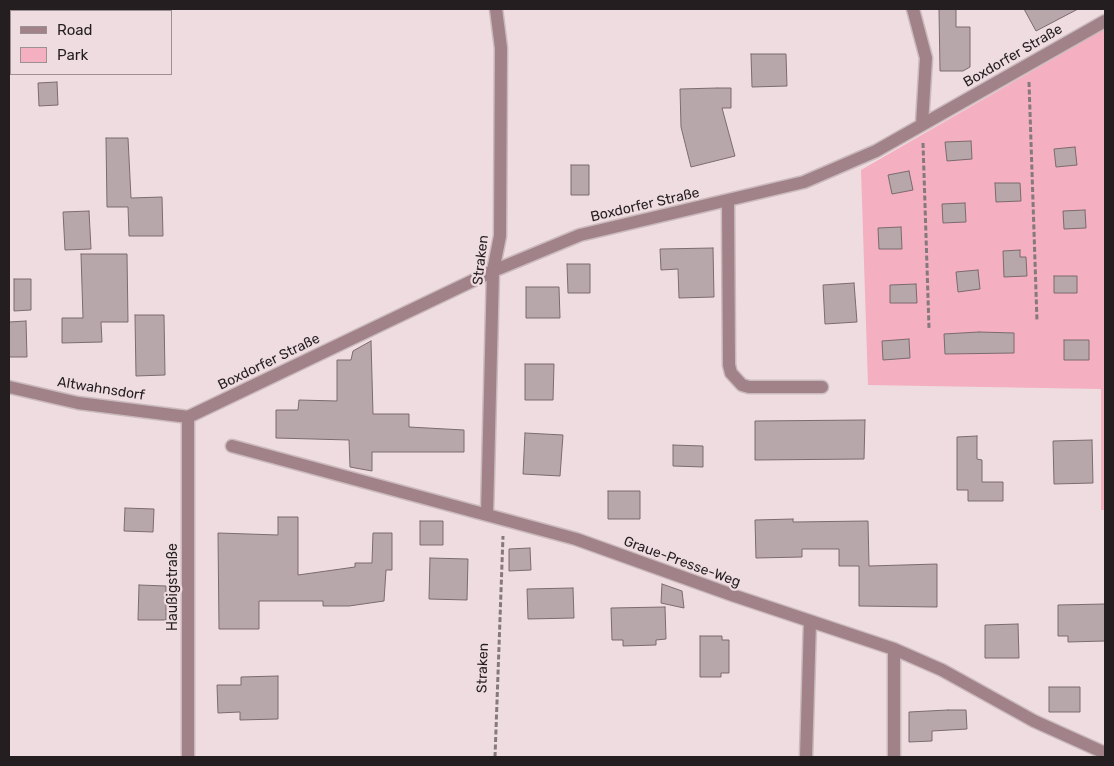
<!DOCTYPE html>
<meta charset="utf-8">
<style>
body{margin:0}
#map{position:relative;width:1114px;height:766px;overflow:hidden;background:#eedce0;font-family:Rubik,sans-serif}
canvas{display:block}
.frame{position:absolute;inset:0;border:10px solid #241e20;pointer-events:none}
.legend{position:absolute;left:10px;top:10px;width:162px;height:65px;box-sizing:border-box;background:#eedce0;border:1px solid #9d9093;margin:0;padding:6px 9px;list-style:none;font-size:15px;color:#241e20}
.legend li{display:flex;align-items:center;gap:10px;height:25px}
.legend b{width:25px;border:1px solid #9d9093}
</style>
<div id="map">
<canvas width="1114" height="766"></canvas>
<div class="frame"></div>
<ul class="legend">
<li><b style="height:6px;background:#a18289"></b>Road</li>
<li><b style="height:14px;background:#f4afc1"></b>Park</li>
</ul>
</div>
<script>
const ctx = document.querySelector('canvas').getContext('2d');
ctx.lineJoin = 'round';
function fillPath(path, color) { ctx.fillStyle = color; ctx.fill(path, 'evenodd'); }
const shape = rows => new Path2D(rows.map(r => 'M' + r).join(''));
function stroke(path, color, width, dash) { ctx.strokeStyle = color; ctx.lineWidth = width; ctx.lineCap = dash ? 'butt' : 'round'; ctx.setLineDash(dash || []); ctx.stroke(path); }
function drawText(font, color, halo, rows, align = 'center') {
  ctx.font = font + ' Rubik,sans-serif'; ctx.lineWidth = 4.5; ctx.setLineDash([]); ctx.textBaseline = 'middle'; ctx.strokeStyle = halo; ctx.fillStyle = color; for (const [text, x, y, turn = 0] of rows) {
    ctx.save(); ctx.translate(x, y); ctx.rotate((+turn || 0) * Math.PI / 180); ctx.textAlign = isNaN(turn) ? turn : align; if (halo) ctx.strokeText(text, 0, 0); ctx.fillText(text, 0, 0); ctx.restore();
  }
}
const green = shape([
 [1105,29,1105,510,1101,510,1101,389,868,385,861,170]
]);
const building = shape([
 [939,9,956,9,956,27,970,27,970,67,963,71,940,71,939,9],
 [1024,9,1078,9,1036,31,1024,9],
 [751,54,786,54,787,86,752,87,751,54],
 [57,82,58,105,39,106,38,83,57,82],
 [717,88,731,88,731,108,722,108,735,156,691,167,681,127,680,89,717,88],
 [106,138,128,138,131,198,162,197,163,236,129,236,128,207,107,207,106,138],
 [971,141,972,159,947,161,945,142,971,141],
 [1075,147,1077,165,1056,167,1054,149,1075,147],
 [571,165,589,165,589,195,571,195,571,165],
 [909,171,913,190,892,194,888,175,909,171],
 [995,183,1020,183,1021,201,996,202,995,183],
 [965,203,966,222,943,223,942,204,965,203],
 [1085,210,1086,228,1064,229,1063,211,1085,210],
 [89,211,91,249,65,250,63,212,89,211],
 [901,227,902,249,879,249,878,228,901,227],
 [713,248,714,297,679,298,678,269,661,270,660,249,713,248],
 [1020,250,1020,257,1026,257,1027,276,1004,277,1003,251,1020,250],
 [81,254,127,254,128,322,101,322,102,342,62,343,62,318,83,318,81,254],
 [567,264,590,264,590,293,568,293,567,264],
 [978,270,980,289,958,292,956,272,978,270],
 [1054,276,1077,276,1077,293,1054,293,1054,276],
 [14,279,31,279,31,310,14,311,14,279],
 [854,283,857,322,825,324,823,285,854,283],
 [916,284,917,303,890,303,890,285,916,284],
 [526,287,559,287,560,318,526,318,526,287],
 [135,315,164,315,165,375,136,376,135,315],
 [26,321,27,357,9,357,9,322,26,321],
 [979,332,1014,333,1014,353,945,354,944,334,979,332],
 [909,339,910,358,883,360,882,341,909,339],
 [1064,340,1089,340,1089,360,1064,360,1064,340],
 [371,341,373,414,409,414,409,427,464,430,464,452,372,452,372,471,350,467,349,440,276,438,276,410,298,410,299,400,337,401,337,360,351,360,353,351,371,341],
 [525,364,554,364,553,400,525,400,525,364],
 [865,420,864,459,755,460,755,421,865,420],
 [525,433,563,435,560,476,523,474,525,433],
 [977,436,977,459,982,460,982,482,1003,482,1003,501,968,501,968,490,957,490,957,437,977,436],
 [1092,440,1093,483,1054,484,1053,441,1092,440],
 [673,445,703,446,703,467,673,466,673,445],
 [608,491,640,491,640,519,608,519,608,491],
 [125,508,154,509,153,532,124,531,125,508],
 [278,517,298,517,298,575,355,567,355,563,372,563,373,533,392,533,392,570,386,570,384,601,349,606,323,606,323,601,259,601,259,629,219,629,218,533,278,535,278,517],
 [793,519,793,522,868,521,869,566,937,564,937,607,859,606,859,566,839,566,839,549,802,549,802,557,756,558,755,520,793,519],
 [420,521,443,521,443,545,420,545,420,521],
 [530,548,531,570,509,571,509,549,530,548],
 [430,558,468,559,467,600,429,599,430,558],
 [662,584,682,591,684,608,661,603,662,584],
 [139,585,166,586,166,620,138,620,139,585],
 [573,588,574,618,528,619,527,589,573,588],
 [1105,604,1105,641,1068,642,1068,636,1058,636,1058,605,1105,604],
 [665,607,666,639,656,640,656,645,623,646,623,640,612,640,611,608,665,607],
 [1018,624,1019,658,985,658,985,625,1018,624],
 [700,636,722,636,722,640,729,640,729,673,721,673,721,677,700,677,700,636],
 [278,676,278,719,240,720,240,712,218,713,217,685,241,685,241,677,278,676],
 [1049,687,1080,687,1080,712,1049,712,1049,687],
 [948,710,966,710,967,729,932,731,932,741,909,742,909,712,948,710]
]);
const path = shape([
 [1029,82,1037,321],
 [923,143,929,328],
 [495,757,503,536]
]);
const minor = shape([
 [913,9,926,58,922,124],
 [728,201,729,365,731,373,742,385,749,387,822,387],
 [9,387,78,403,188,417],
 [188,417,493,271,580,235,804,182,876,151,1105,21],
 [232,446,576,539,735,596,894,649,942,670,1034,721,1105,753],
 [487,514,493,271,500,236,501,48,496,9],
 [894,649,894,757],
 [188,757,188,417],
 [806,757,810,621]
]);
const streetNames = [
 ["Boxdorfer Straße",1013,56,-30],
 ["Boxdorfer Straße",645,205,-13],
 ["Straken",481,260,-83],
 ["Boxdorfer Straße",269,362,-26],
 ["Altwahnsdorf",101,389,9],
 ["Graue-Presse-Weg",682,562,20],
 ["Haußigstraße",173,587,-90],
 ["Straken",483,668,-88]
];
fillPath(green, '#f4afc1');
fillPath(building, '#b7a6aa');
stroke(building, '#7b6b6f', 1);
stroke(minor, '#cababd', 15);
stroke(path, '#84797c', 3, [5, 2.5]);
stroke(minor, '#a18289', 12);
drawText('14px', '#241e20', '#eedce0', streetNames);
</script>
